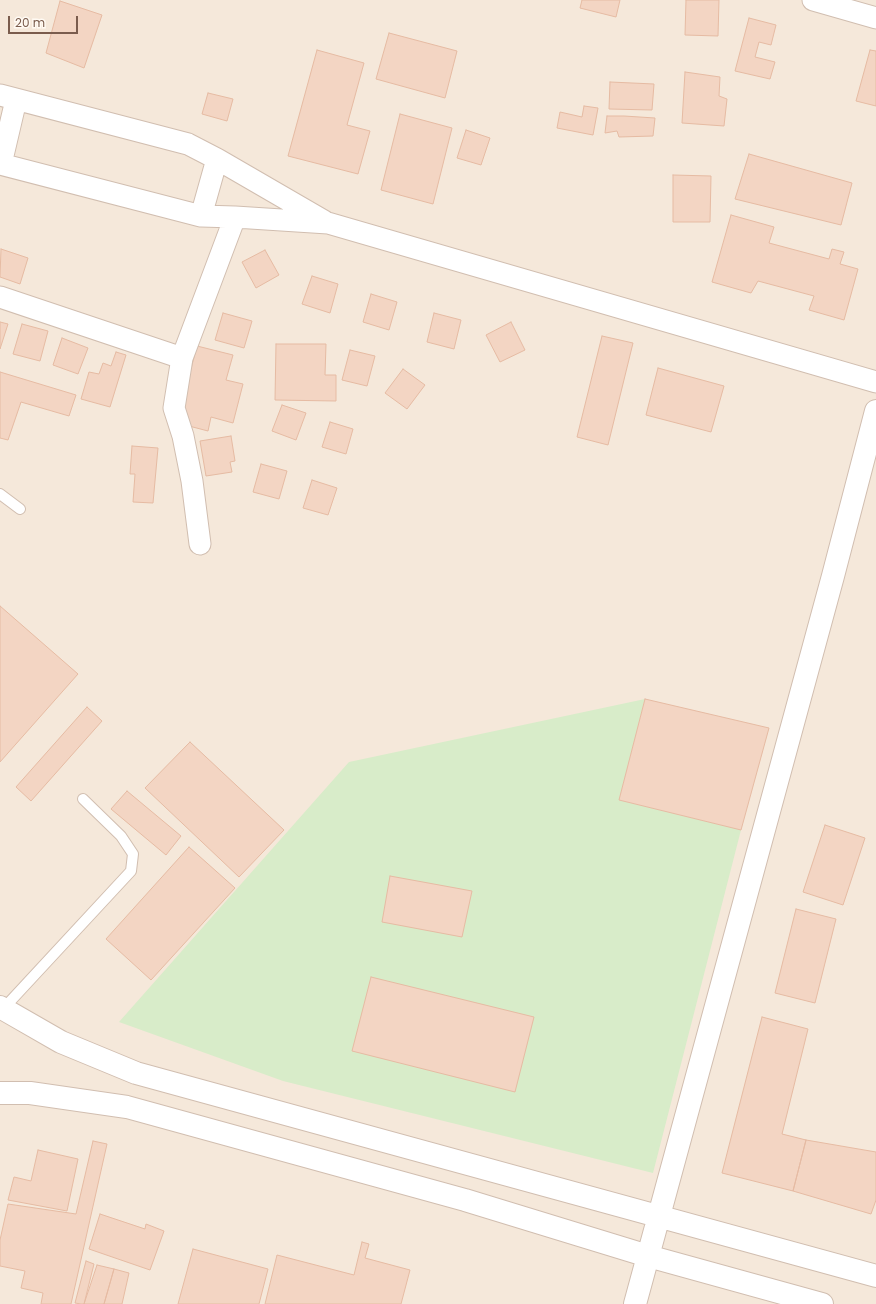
<!DOCTYPE html>
<style>
body{margin:0}
#map{position:relative;width:876px;height:1304px;overflow:hidden;background:#fdf6ec;font-family:Poppins,sans-serif}
canvas{display:block}
.scale{position:absolute;left:8px;top:16px;width:70px;height:18px;box-sizing:border-box;border:2px solid #7a5c4d;border-top:0;padding-left:5px;font-size:12px;line-height:14px;white-space:nowrap;color:#7a5c4d;-webkit-text-stroke:3px #fffaf3;paint-order:stroke}
</style>
<div id="map">
<canvas width="876" height="1304"></canvas>
<div class="scale">20 m</div>
</div>
<script>
const ctx = document.querySelector('canvas').getContext('2d');
ctx.lineJoin = 'round';
function fillPath(path, color) { ctx.fillStyle = color; ctx.fill(path, 'evenodd'); }
const shape = rows => new Path2D(rows.map(r => 'M' + r).join(''));
function stroke(path, color, width, dash) { ctx.strokeStyle = color; ctx.lineWidth = width; ctx.lineCap = dash ? 'butt' : 'round'; ctx.setLineDash(dash || []); ctx.stroke(path); }
const residential = shape([
 [0,0,876,0,876,1304,0,1304]
]);
const green = shape([
 [645,699,619,800,741,830,653,1173,283,1081,119,1022,349,762]
]);
const building = shape([
 [582,0,620,0,616,17,580,8,582,0],
 [686,0,719,0,718,36,685,35,686,0],
 [60,1,102,15,84,68,46,53,60,1],
 [749,18,776,25,771,45,759,42,755,57,775,62,770,79,735,71,749,18],
 [389,33,457,51,445,98,376,79,389,33],
 [317,50,364,63,347,125,370,131,358,174,288,156,317,50],
 [870,50,876,51,876,106,856,101,870,50],
 [685,72,720,77,719,96,727,99,724,126,682,123,685,72],
 [610,82,654,84,652,110,609,109,610,82],
 [208,93,233,99,227,121,202,114,208,93],
 [584,106,598,108,593,135,557,128,560,112,582,117,584,106],
 [400,114,452,128,433,204,381,190,400,114],
 [607,116,624,116,655,118,653,136,619,137,617,131,605,133,607,116],
 [466,130,490,138,481,165,457,158,466,130],
 [749,154,852,183,841,225,735,199,749,154],
 [673,175,711,176,710,222,673,222,673,175],
 [731,215,774,227,769,243,829,259,832,249,844,252,840,264,858,269,844,320,809,310,814,296,758,281,751,293,712,282,731,215],
 [1,249,28,258,20,284,0,277,1,249],
 [265,250,279,275,256,288,242,262,265,250],
 [312,276,338,284,330,313,302,304,312,276],
 [371,294,397,302,389,330,363,322,371,294],
 [223,313,252,321,244,348,215,340,223,313],
 [434,313,461,320,454,349,427,342,434,313],
 [0,322,8,324,0,349,0,322],
 [511,322,525,350,500,362,486,335,511,322],
 [22,324,48,331,40,361,13,354,22,324],
 [602,336,633,343,608,445,577,437,602,336],
 [62,338,88,348,78,374,53,365,62,338],
 [276,344,326,344,325,375,336,375,336,401,275,400,276,344],
 [197,346,233,355,226,380,243,384,233,423,211,417,208,431,189,426,182,403,197,346],
 [350,350,375,356,367,386,342,380,350,350],
 [116,352,126,355,110,407,81,399,89,372,99,374,103,363,111,366,116,352],
 [658,368,724,386,711,432,646,415,658,368],
 [403,369,425,385,407,409,385,393,403,369],
 [0,372,76,395,69,416,21,402,8,440,0,438,0,372],
 [282,405,306,413,296,440,272,431,282,405],
 [330,422,353,429,346,454,322,447,330,422],
 [231,436,235,461,230,462,232,472,206,476,200,441,231,436],
 [132,446,158,448,153,503,133,502,135,474,130,474,132,446],
 [261,464,287,471,279,499,253,492,261,464],
 [312,480,337,488,328,515,303,508,312,480],
 [0,606,78,674,0,762,0,606],
 [645,699,769,728,741,830,619,800,645,699],
 [87,707,102,721,31,801,16,787,87,707],
 [190,742,284,830,239,877,145,788,190,742],
 [127,791,181,836,166,855,111,809,127,791],
 [825,825,865,838,843,905,803,892,825,825],
 [189,847,235,888,151,980,106,939,189,847],
 [390,876,472,891,462,937,382,922,390,876],
 [796,909,836,919,815,1003,775,993,796,909],
 [371,977,534,1017,515,1092,352,1051,371,977],
 [762,1017,808,1029,782,1134,806,1140,793,1191,722,1173,762,1017],
 [806,1140,876,1152,876,1200,871,1214,793,1191,806,1140],
 [93,1141,107,1144,71,1304,41,1304,43,1293,21,1288,25,1271,0,1266,0,1240,8,1204,76,1214,93,1141],
 [38,1150,78,1159,67,1211,8,1200,14,1177,31,1181,38,1150],
 [100,1214,145,1229,146,1224,164,1231,150,1270,89,1249,100,1214],
 [362,1242,369,1244,365,1258,410,1270,401,1304,265,1304,277,1255,354,1275,362,1242],
 [193,1249,268,1269,259,1304,178,1304,193,1249],
 [86,1261,94,1264,84,1304,81,1304,75,1303,86,1261],
 [97,1265,114,1269,104,1304,84,1304,97,1265],
 [114,1269,129,1273,122,1304,104,1304,114,1269]
]);
const service = shape([
 [0,494,20,509],
 [3,1009,131,871,133,854,121,836,83,799]
]);
const minor = shape([
 [813,0,876,18],
 [0,95,188,144,217,159,324,221],
 [0,164,201,216,235,217,328,223,876,382],
 [1,164,16,100],
 [201,216,217,159],
 [0,297,182,358,235,217],
 [182,358,174,408,183,436,192,481,200,544]
]);
const tertiary = shape([
 [0,1007,61,1042,136,1073,876,1276],
 [0,1093,30,1093,127,1107,465,1200,648,1256,822,1304],
 [635,1304,833,576,876,411]
]);
fillPath(residential, '#f5e8da');
fillPath(green, '#d8ecc9');
fillPath(building, '#f3d5c3');
stroke(building, '#e6bba3', 1);
stroke(service, '#d1beb0', 12);
stroke(minor, '#d1beb0', 23);
stroke(tertiary, '#d1beb0', 24);
stroke(service, '#fff', 10);
stroke(minor, '#fff', 21);
stroke(tertiary, '#fff', 22);
</script>
